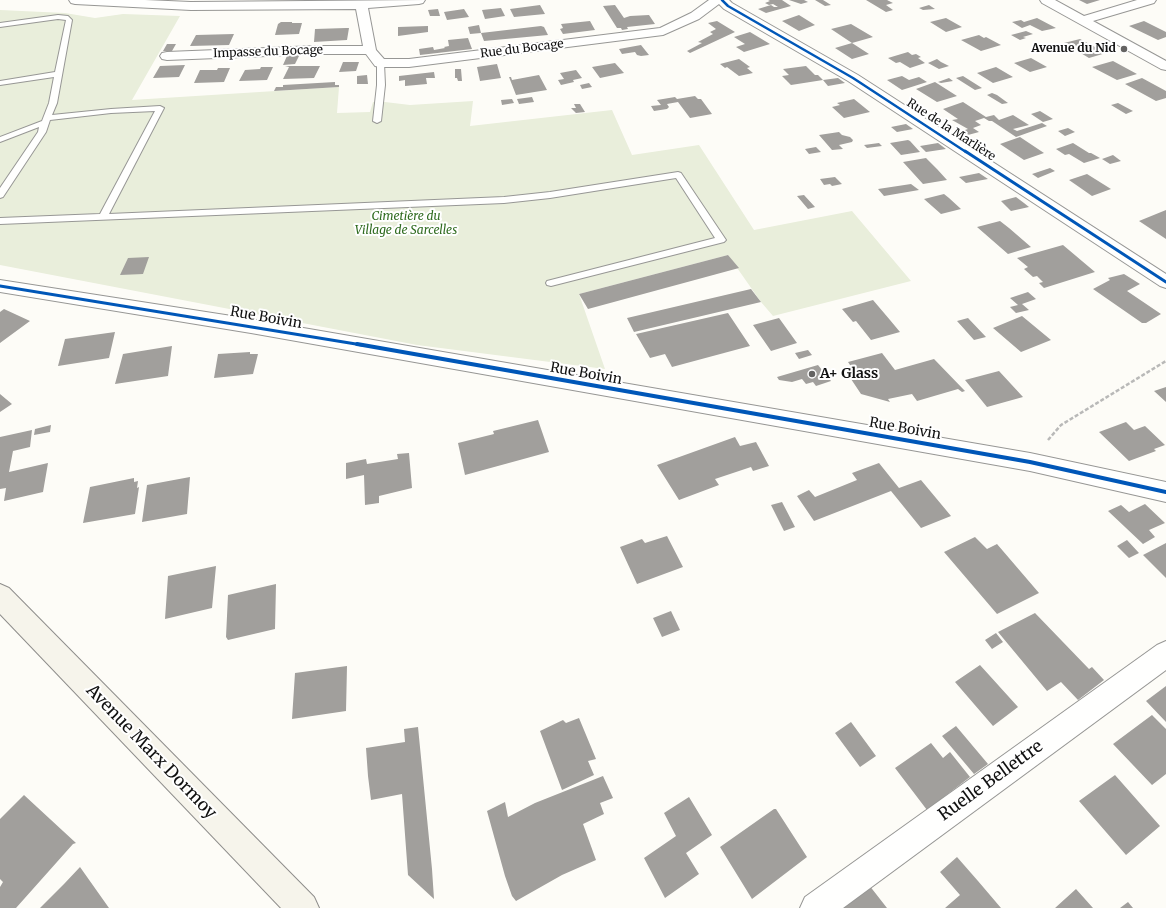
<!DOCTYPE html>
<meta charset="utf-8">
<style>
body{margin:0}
canvas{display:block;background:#fdfcf7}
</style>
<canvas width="1166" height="908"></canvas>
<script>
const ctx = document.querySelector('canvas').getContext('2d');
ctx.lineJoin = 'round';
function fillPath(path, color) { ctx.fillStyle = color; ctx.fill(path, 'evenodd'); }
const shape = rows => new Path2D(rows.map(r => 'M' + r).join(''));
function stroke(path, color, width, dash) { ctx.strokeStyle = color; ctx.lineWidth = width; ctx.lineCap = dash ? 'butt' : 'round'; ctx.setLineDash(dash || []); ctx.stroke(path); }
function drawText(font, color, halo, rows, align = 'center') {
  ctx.font = font + ' Merriweather,serif'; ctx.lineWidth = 4; ctx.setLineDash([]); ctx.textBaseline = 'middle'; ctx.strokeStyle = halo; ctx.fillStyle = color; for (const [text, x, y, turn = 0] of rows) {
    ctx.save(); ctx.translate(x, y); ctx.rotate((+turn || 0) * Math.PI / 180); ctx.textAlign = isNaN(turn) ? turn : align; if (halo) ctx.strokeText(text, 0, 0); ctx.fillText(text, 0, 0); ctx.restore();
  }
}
const cemetery = shape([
 [0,10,65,13,95,18,123,14,180,16,132,100,339,87,337,113,370,112,373,102,385,102,410,105,473,101,470,126,612,110,632,155,699,145,754,230,852,211,911,281,773,316,761,302,728,255,579,294,605,369,417,345,0,265]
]);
const building = shape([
 [768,0,782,0,791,6,766,13,758,9,771,5,774,7,778,7,773,4,769,5,765,3,770,1],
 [789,0,804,0,808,2,801,4],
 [815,0,823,0,831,5,825,6],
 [866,0,887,0,893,3,886,5,893,10,886,12],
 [1079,0,1100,0,1087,4],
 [540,5,545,14,514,17,510,9],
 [615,5,624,18,630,16,649,15,655,24,627,27,628,29,622,30,621,28,617,28,603,6],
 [929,5,935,9,923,10,919,8],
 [501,8,505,16,485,19,482,10],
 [438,9,440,16,430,16,428,10],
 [464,9,469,17,447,20,444,12],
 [799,15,815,25,799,31,782,21],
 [946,18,962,27,946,32,930,22],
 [1037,18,1056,28,1042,31,1030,25,1022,28,1012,22,1021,20,1024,22],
 [590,21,595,30,563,34,560,29,563,28,561,24],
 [717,21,735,32,690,53,687,51,702,43,698,42,713,34,710,32,716,29,708,23],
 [1144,21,1166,32,1166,37,1158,40,1129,26],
 [281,22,292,22,292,23,302,23,299,34,275,35,278,24],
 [851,24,873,37,852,43,869,54,852,59,835,48,852,43,831,29],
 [479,25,481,33,470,34,468,27],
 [428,26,428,32,398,36,398,27],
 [541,26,544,27,548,35,484,41,481,33],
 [346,28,349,28,347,40,314,42,315,29],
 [1026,31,1033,34,1023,37,1026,38,1020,40,1011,35],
 [750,32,770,44,744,52,736,47,745,44,734,37],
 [234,34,229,45,190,46,196,35],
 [979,35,984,38,986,37,1001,45,981,51,961,40],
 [468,38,472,49,420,55,419,49,433,47,434,50,445,48,444,47,449,46,448,40],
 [1080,39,1106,53,1089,58,1064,43],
 [167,44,176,44,172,51,163,51],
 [641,45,649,55,641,56,637,55,635,52,622,54,619,49],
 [908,52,912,55,916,54,921,57,918,58,925,63,910,68,900,62,896,63,888,58],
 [287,56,299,56,295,64,283,65],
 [1031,58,1047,67,1030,72,1014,63],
 [739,59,750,67,747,68,753,73,739,76,727,67,725,68,720,64],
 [937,59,941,62,949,66,939,69,928,63],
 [1113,61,1137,74,1117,80,1092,67],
 [343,62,359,62,356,71,339,72],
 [615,63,624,73,600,78,592,67],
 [497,64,501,78,480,81,477,67],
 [185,65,179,77,153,78,160,66],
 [285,66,320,66,314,78,283,79,289,67],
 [806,66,815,75,818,75,823,80,838,78,845,83,828,86,823,80,791,85,782,76,789,75,783,69],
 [261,67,273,67,267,80,239,81,245,70,260,69],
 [996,67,1013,77,993,83,977,73],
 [218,68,230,68,224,82,194,83,200,70,217,70],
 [455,69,461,69,462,81,458,81,457,78,455,78],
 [576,70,582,78,573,80,574,82,561,85,558,80,564,79,560,73],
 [434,72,435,78,426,78,427,84,405,86,405,80,399,81,399,76],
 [367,75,368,84,357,84,357,76],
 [539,75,547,90,516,95,509,77,511,77,512,80],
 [902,76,909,80,919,77,927,82,902,90,887,80],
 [963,76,982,88,975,90,956,78],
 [949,78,953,81,941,83,938,82],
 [1142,78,1166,91,1166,98,1156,101,1125,84],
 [335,82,335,85,339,85,339,87,274,91,276,87,283,87,283,85],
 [935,82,957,96,937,102,916,89],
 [589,83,592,87,582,89,580,85],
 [992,93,997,95,1008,103,1002,104,987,95],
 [695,96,698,99,701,99,712,114,690,118,678,102,667,104,669,107,667,109,654,111,651,106,661,105,657,100,675,97,677,99],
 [532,97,534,102,519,104,517,99],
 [512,99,514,103,502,105,501,100],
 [854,99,870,112,844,118,832,107,840,105,837,103],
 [963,102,986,117,994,115,999,120,1013,115,1029,125,1013,129,1017,131,1042,123,1047,126,1016,137,992,121,989,121,984,118,975,121,981,125,973,128,979,132,968,135,962,131,968,129,952,120,958,119,943,109],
 [1118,103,1133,111,1126,114,1111,105],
 [574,104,580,104,585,112,576,113,571,108,576,108],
 [1040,111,1053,119,1043,122,1031,114],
 [906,124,913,129,897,132,891,127],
 [1068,128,1075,132,1065,136,1058,131],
 [839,132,842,135,850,137,853,140,852,142,839,145,843,149,832,150,819,135],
 [1020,137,1044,153,1024,160,1000,144],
 [908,140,910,141,920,152,901,155,890,143],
 [879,143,882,146,867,148,864,145],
 [938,143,946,149,926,152,920,146],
 [1073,143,1089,153,1091,153,1100,158,1084,163,1069,154,1065,155,1056,149],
 [816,147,821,152,809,154,805,149],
 [1113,155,1121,161,1110,164,1102,159],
 [926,158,937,169,947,180,923,184,903,162],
 [1050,168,1055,171,1038,178,1032,174],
 [979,173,988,179,966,183,959,177],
 [1087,174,1111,189,1092,196,1069,180],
 [835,177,842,184,832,186,830,184,824,185,820,179],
 [911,184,919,190,884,196,878,189],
 [944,194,949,198,961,209,941,214,924,199],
 [804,195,815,207,808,209,797,196],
 [1016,197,1024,203,1029,207,1011,211,1001,201],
 [1166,210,1166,239,1139,221],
 [1000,221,1009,228,1031,247,1008,254,977,227],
 [1063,245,1095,272,1044,288,1039,283,1043,282,1037,276,1033,277,1024,269,1028,267,1017,258],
 [728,255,739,268,588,309,579,294],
 [149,257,143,274,120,275,128,258],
 [1124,274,1140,284,1127,291,1161,314,1146,323,1142,323,1093,289,1110,280,1108,278],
 [751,289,761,302,634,332,627,318],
 [1028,292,1036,299,1022,304,1029,310,1016,313,1010,307,1018,305,1010,298],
 [873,300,890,320,900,332,871,340,856,321,853,322,842,309],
 [4,309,30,321,0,343,0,312],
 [728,313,750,346,672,367,665,354,650,358,636,334],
 [1022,316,1051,340,1021,352,993,328],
 [779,318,797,343,771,351,753,325],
 [968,318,986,337,974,340,957,321],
 [115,332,109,358,58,366,65,339],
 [172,346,168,376,115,384,123,354],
 [808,350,812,355,799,359,795,353],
 [250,352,250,354,258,354,253,374,214,378,218,354],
 [882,353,895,370,934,359,965,391,962,392,958,389,917,401,912,394,888,399,890,402,861,394,847,373,854,371,848,362],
 [818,365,831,381,816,386,813,382,806,384,802,379,792,382,779,380,777,377],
 [999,371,1023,397,987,407,965,380],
 [1166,387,1166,402,1154,391],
 [0,394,12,404,0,412],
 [538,420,549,452,465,475,458,443,494,434,493,431],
 [1126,422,1134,430,1145,426,1165,445,1154,449,1156,451,1129,461,1099,432],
 [51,425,50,432,34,435,35,429],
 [32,430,30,447,13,451,9,472,48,463,43,492,4,501,6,488,0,489,0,437],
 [735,437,740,446,756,442,769,466,753,471,751,467,715,479,719,485,679,500,657,465],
 [409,453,412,488,379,496,379,503,365,505,364,475,346,479,346,463,366,459,367,464,398,459,397,454],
 [879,463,899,488,921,480,951,516,921,528,891,491,814,521,797,496,809,490,815,497,857,480,852,473],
 [190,477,187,514,142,522,147,485],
 [134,478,134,482,138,481,137,488,139,487,135,514,83,523,90,487],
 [782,502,795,527,784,531,771,505],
 [1145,504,1165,523,1149,530,1155,537,1143,544,1108,511,1121,505,1129,512],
 [667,536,683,567,637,584,620,547,642,539,645,543],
 [975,537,987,549,997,544,1039,593,997,614,944,552],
 [1127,540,1139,553,1129,558,1117,546],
 [1166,543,1166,578,1143,555],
 [216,566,212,608,165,619,168,576],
 [276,584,275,629,228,640,226,637,228,595],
 [671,611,680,630,662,637,653,618],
 [1035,613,1089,669,1092,667,1104,680,1078,700,1061,682,1047,691,998,632],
 [996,633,1003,642,992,649,985,640],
 [980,665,1018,707,993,726,955,682],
 [347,666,346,711,292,719,295,673],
 [1166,686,1166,722,1146,701],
 [1152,715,1166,729,1166,774,1152,785,1113,744],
 [579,718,596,759,588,761,594,775,562,790,540,731,563,720,566,723],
 [851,722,876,756,860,767,835,733],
 [956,726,988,764,974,774,942,736],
 [418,727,432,869,434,899,408,875,402,794,371,800,368,776,366,748,405,742,404,729],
 [931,743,943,758,950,752,970,777,927,810,895,768],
 [1115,775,1160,826,1126,855,1079,801],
 [603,776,613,798,600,803,604,814,583,824,596,860,562,875,516,901,512,896,505,876,487,811,505,802,508,817,535,803],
 [24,795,76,843,73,844,16,908,0,908,0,887,3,882,0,879,0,819],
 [689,797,712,835,686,853,699,874,665,898,644,858,676,836,664,813],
 [774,809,776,809,807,857,752,899,720,847],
 [957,857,978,881,1001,908,945,908,960,895,940,872],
 [80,867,109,908,40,908,64,884],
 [869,885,887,908,839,908],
 [1076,889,1093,908,1055,908],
 [1128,902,1133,908,1120,908]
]);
const path = shape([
 [1048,440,1061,425,1166,361]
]);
const lane = shape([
 [58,15,68,16,72,20,57,103,52,115,111,109,160,106,164,108,109,214,504,197,550,192,678,172,681,173,726,240,724,242,551,286,547,285,546,283,547,281,715,238,676,178,550,198,504,203,0,224,0,218,100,214,155,111,111,113,50,120,46,132,3,197,0,198,0,188,38,132,39,127,0,142,0,137,42,121,49,103,54,77,0,85,0,81,55,72,66,20,58,19,0,27,0,23,58,15],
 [377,61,380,61,384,63,385,85,381,121,377,123,373,121,377,85,377,61]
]);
const street = shape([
 [69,0,145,0,191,2,425,0,423,3,419,4,368,8,376,50,384,59,409,59,660,28,691,13,709,0,729,0,732,3,858,75,1166,274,1166,288,1160,286,848,81,724,9,719,4,699,19,663,35,409,67,380,67,375,66,366,54,317,54,167,60,162,59,160,56,162,53,167,52,317,46,363,46,356,9,191,10,75,4,71,3,69,0],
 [1040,0,1055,0,1084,16,1137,0,1156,0,1154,3,1093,21,1166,61,1166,70,1161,69,1042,3,1040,0],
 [0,280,251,319,1030,453,1166,482,1166,502,1030,471,251,333,0,292,0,280],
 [1166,641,1166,670,843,908,800,908,805,897,1157,645,1166,641]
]);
const secondary = shape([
 [0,584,9,588,314,897,319,908,281,908,0,614,0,584]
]);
const cyclewayFar2 = shape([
 [722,0,728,6,853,78,966,152]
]);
const cyclewayFar1 = shape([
 [965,151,1166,282],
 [0,286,362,345]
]);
const cycleway = shape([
 [357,344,1030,462,1166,492]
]);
const markers = [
 [1124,49,4,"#646362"],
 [812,374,4,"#646362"]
];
const farStreetnames = [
 ["Rue du Bocage",522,49,-7],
 ["Impasse du Bocage",268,52,-2],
 ["Rue de la Marlière",951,130,33]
];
const farPoinames = [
 ["Avenue du Nid",1116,49]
];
const farParknames = [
 ["Cimetière du",406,217],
 ["Village de Sarcelles",406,231]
];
const streetNames = [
 ["Rue Boivin",266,318,10],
 ["Rue Boivin",586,374,10],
 ["Rue Boivin",905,429,10]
];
const poiNames = [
 ["A+ Glass",820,374]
];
const nearStreetnames = [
 ["Avenue Marx Dormoy",151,752,46],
 ["Ruelle Bellettre",991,781,-36]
];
fillPath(cemetery, '#e9eedb');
fillPath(building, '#a19f9c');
stroke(lane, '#979795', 2);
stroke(street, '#979795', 2);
stroke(secondary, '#8e8d8b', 2);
stroke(path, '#b9b9b8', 2.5, [4, 2]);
fillPath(lane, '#fffffe');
fillPath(street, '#fffffe');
fillPath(secondary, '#f6f4eb');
stroke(cyclewayFar2, '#0057b8', 2.5);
stroke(cyclewayFar1, '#0057b8', 3);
stroke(cycleway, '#0057b8', 4);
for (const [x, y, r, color] of markers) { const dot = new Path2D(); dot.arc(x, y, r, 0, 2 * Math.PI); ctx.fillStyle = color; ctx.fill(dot); stroke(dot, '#fff', 1.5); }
drawText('12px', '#111', '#fff', farStreetnames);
drawText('bold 12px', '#111', '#fff', farPoinames, 'right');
drawText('italic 12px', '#2f6b1f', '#fff', farParknames);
drawText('14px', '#111', '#fff', streetNames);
drawText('bold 14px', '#111', '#fff', poiNames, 'left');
drawText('17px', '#111', '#fff', nearStreetnames);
</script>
